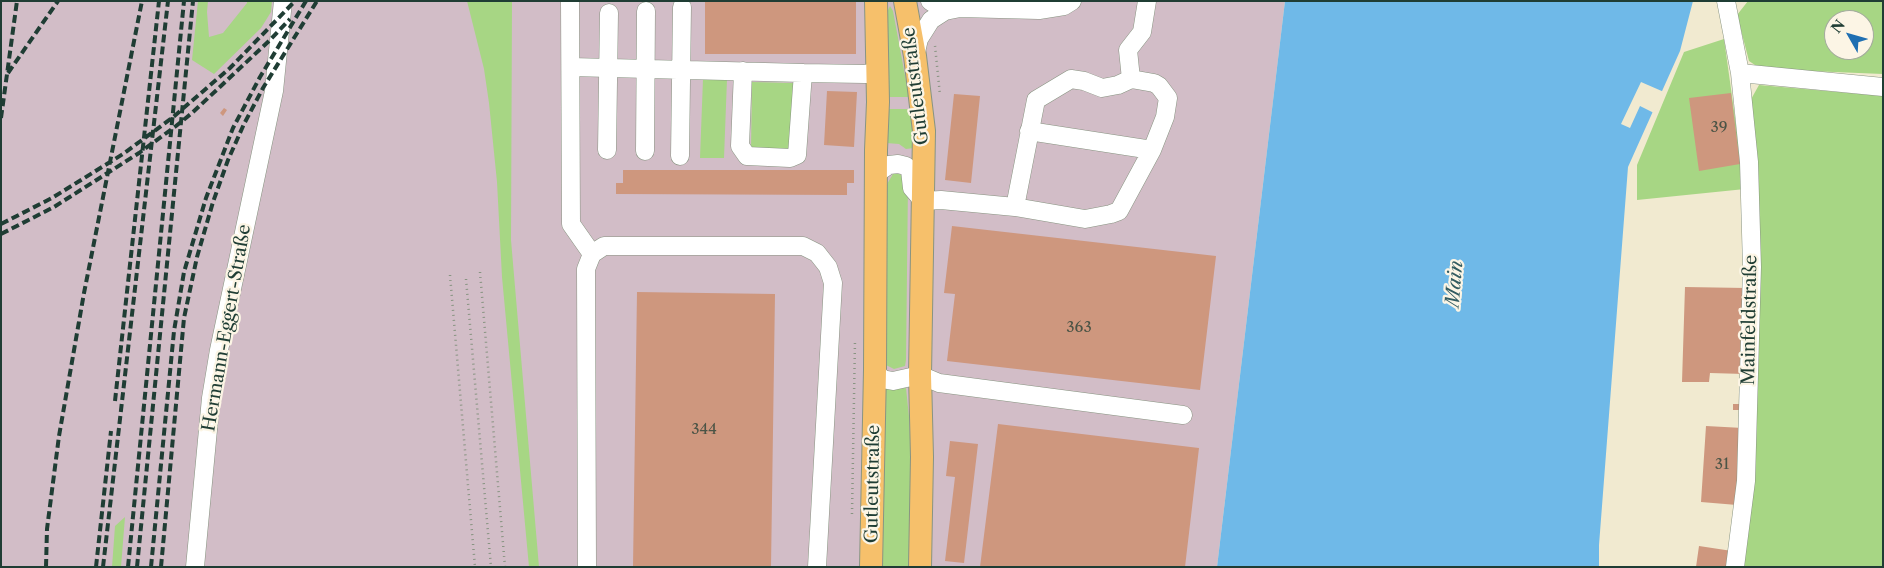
<!DOCTYPE html>
<meta charset="utf-8">
<style>
body{margin:0}
#map{position:relative;width:1884px;height:568px;overflow:hidden;background:#f1ead0;font-family:"Libre Caslon Text",serif}
canvas{display:block}
.frame{position:absolute;inset:0;border:2px solid #1f3d34;pointer-events:none}
.north{position:absolute;left:1824px;top:10px;width:50px;height:50px;box-sizing:border-box;background:#fcf5e5;border:1px solid #a4ab9e;border-radius:50%;rotate:308deg;font-size:14px;font-weight:700;line-height:20px;text-align:center;color:#1f3d34}
.north::after{content:'';display:block;margin:auto;width:18px;height:22px;background:#1f6fb2;clip-path:polygon(50% 0,100% 100%,50% 72%,0 100%)}
</style>
<div id="map">
<canvas width="1884" height="568"></canvas>
<div class="frame"></div>
<div class="north">N</div>
</div>
<script>
const ctx = document.querySelector('canvas').getContext('2d');
ctx.lineJoin = 'round';
function fillPath(path, color) { ctx.fillStyle = color; ctx.fill(path, 'evenodd'); }
const shape = rows => new Path2D(rows.map(r => 'M' + r).join(''));
function stroke(path, color, width, dash) { ctx.strokeStyle = color; ctx.lineWidth = width; ctx.lineCap = dash ? 'butt' : 'round'; ctx.setLineDash(dash || []); ctx.stroke(path); }
function drawText(font, color, halo, rows, align = 'center') {
  ctx.font = font + ' "Libre Caslon Text",serif'; ctx.lineWidth = 4.5; ctx.setLineDash([]); ctx.textBaseline = 'middle'; ctx.strokeStyle = halo; ctx.fillStyle = color; for (const [text, x, y, turn = 0] of rows) {
    ctx.save(); ctx.translate(x, y); ctx.rotate((+turn || 0) * Math.PI / 180); ctx.textAlign = isNaN(turn) ? turn : align; if (halo) ctx.strokeText(text, 0, 0); ctx.fillText(text, 0, 0); ctx.restore();
  }
}
const industrial = shape([
 [1,1,1285,1,1217,567,1,567]
]);
const green = shape([
 [198,1,208,1,207,12,209,37,223,33,247,3,247,1,272,1,271,12,261,28,214,74,192,60],
 [467,1,512,1,511,240,539,567,529,567,502,277,497,182,489,103,484,69],
 [1748,1,1883,1,1883,74,1761,69,1749,61,1737,15],
 [1834,20,1864,20,1864,50,1834,50],
 [890,6,893,11,909,97,885,97,888,10],
 [1724,39,1745,189,1637,200,1637,165,1684,52],
 [703,79,727,79,724,158,700,158],
 [752,82,793,83,790,151,751,150],
 [1759,85,1883,96,1883,567,1742,567,1750,101],
 [886,109,910,109,914,148,906,149,899,144,886,143],
 [893,174,899,174,905,177,908,183,906,360,905,366,894,369,884,364,887,184],
 [883,386,893,389,906,388,909,417,911,457,910,567,880,567],
 [125,517,121,567,112,567,115,526]
]);
const water = shape([
 [1285,1,1693,1,1680,51,1628,167,1599,545,1599,567,1217,567]
]);
const pier = shape([
 [1641,82,1664,92,1654,113,1640,106,1630,128,1621,124]
]);
const building = shape([
 [705,1,856,1,856,54,705,54],
 [827,91,857,92,854,147,824,145],
 [1731,93,1740,164,1699,171,1689,98],
 [954,94,980,96,971,183,945,180],
 [224,108,227,110,223,116,220,113],
 [623,170,854,170,854,183,847,183,847,195,616,194,616,183,623,183],
 [952,226,1216,256,1200,390,947,361,955,294,944,293],
 [1685,287,1746,288,1744,374,1710,373,1709,382,1682,382],
 [637,292,775,294,771,567,633,567],
 [1733,404,1742,404,1742,410,1733,410],
 [998,424,1199,448,1185,567,980,567],
 [1706,426,1743,428,1737,505,1701,502],
 [950,441,978,444,964,563,945,561,955,477,946,476],
 [1699,546,1732,551,1730,567,1696,567]
]);
const path = shape([
 [935,46,940,95],
 [480,272,505,567],
 [450,275,475,567],
 [466,279,491,567],
 [852,514,855,340]
]);
const minor = shape([
 [570,1,571,224,592,254],
 [930,1,945,11],
 [1726,1,1740,73,1749,162,1752,267,1746,481,1735,567],
 [915,56,919,39,931,20,945,11,960,8,1039,10,1064,6,1072,1],
 [571,67,803,73,865,74,878,72],
 [743,71,740,146,747,156,790,158,797,155,803,73],
 [1740,73,1883,87],
 [1131,79,1128,50,1142,32,1147,1],
 [1029,131,1152,150],
 [607,150,609,13],
 [645,151,646,11],
 [680,156,682,7],
 [877,173,889,165,898,164,906,166,910,170,912,188,923,201,941,200,1015,207,1085,219,1111,214,1119,211,1152,150,1165,117,1168,98,1159,86,1154,83,1131,79,1118,85,1102,88,1084,81,1071,79,1036,100,1015,207],
 [875,370,882,379,893,381,920,375,939,383,1183,415],
 [195,567,211,398,219,350,274,91,283,1],
 [587,567,586,269,592,254,604,246,803,246,817,253,828,267,833,283,817,567]
]);
const major = shape([
 [905,1,915,56,924,131,920,375,922,457,920,567],
 [871,567,875,370,876,150,878,102,876,1]
]);
const rail = shape([
 [8,73,58,1],
 [1,118,17,1],
 [1,224,52,198,123,154,172,118,230,68,295,1],
 [1,234,54,207,139,153,176,126,192,113,270,40,290,19],
 [115,401,159,1],
 [46,567,47,529,59,436,84,293,142,1],
 [96,567,111,431],
 [103,567,168,1],
 [128,567,184,1],
 [137,567,193,1],
 [151,567,174,331,184,272,206,198,233,128,260,77,306,1],
 [161,567,184,318,197,257,213,202,228,160,244,124,263,88,317,1]
]);
const numberNames = [
 ["39",1719,128],
 ["363",1079,328],
 ["344",704,430],
 ["31",1722,465]
];
const streetNames = [
 ["Gutleutstraße",916,86,-97],
 ["Mainfeldstraße",1750,320,-89],
 ["Hermann-Eggert-Straße",227,328,-80],
 ["Gutleutstraße",873,484,-89]
];
const waterNames = [
 ["Main",1455,284,-85]
];
fillPath(industrial, '#d2bdc7');
fillPath(green, '#a7d684');
fillPath(water, '#6fb9e8');
fillPath(pier, '#f1ead0');
fillPath(building, '#ce977e');
stroke(minor, '#889482', 19);
stroke(major, '#889482', 24);
stroke(path, '#889482', 2.5, [1, 4]);
stroke(minor, '#fff', 18);
stroke(major, '#f6c06b', 22);
stroke(rail, '#1f3d34', 4, [8, 4]);
drawText('15px', '#4b5446', null, numberNames);
drawText('18px', '#1f3d34', '#fcf5e5', streetNames);
drawText('italic 19px', '#335c61', '#fcf5e5', waterNames);
</script>
